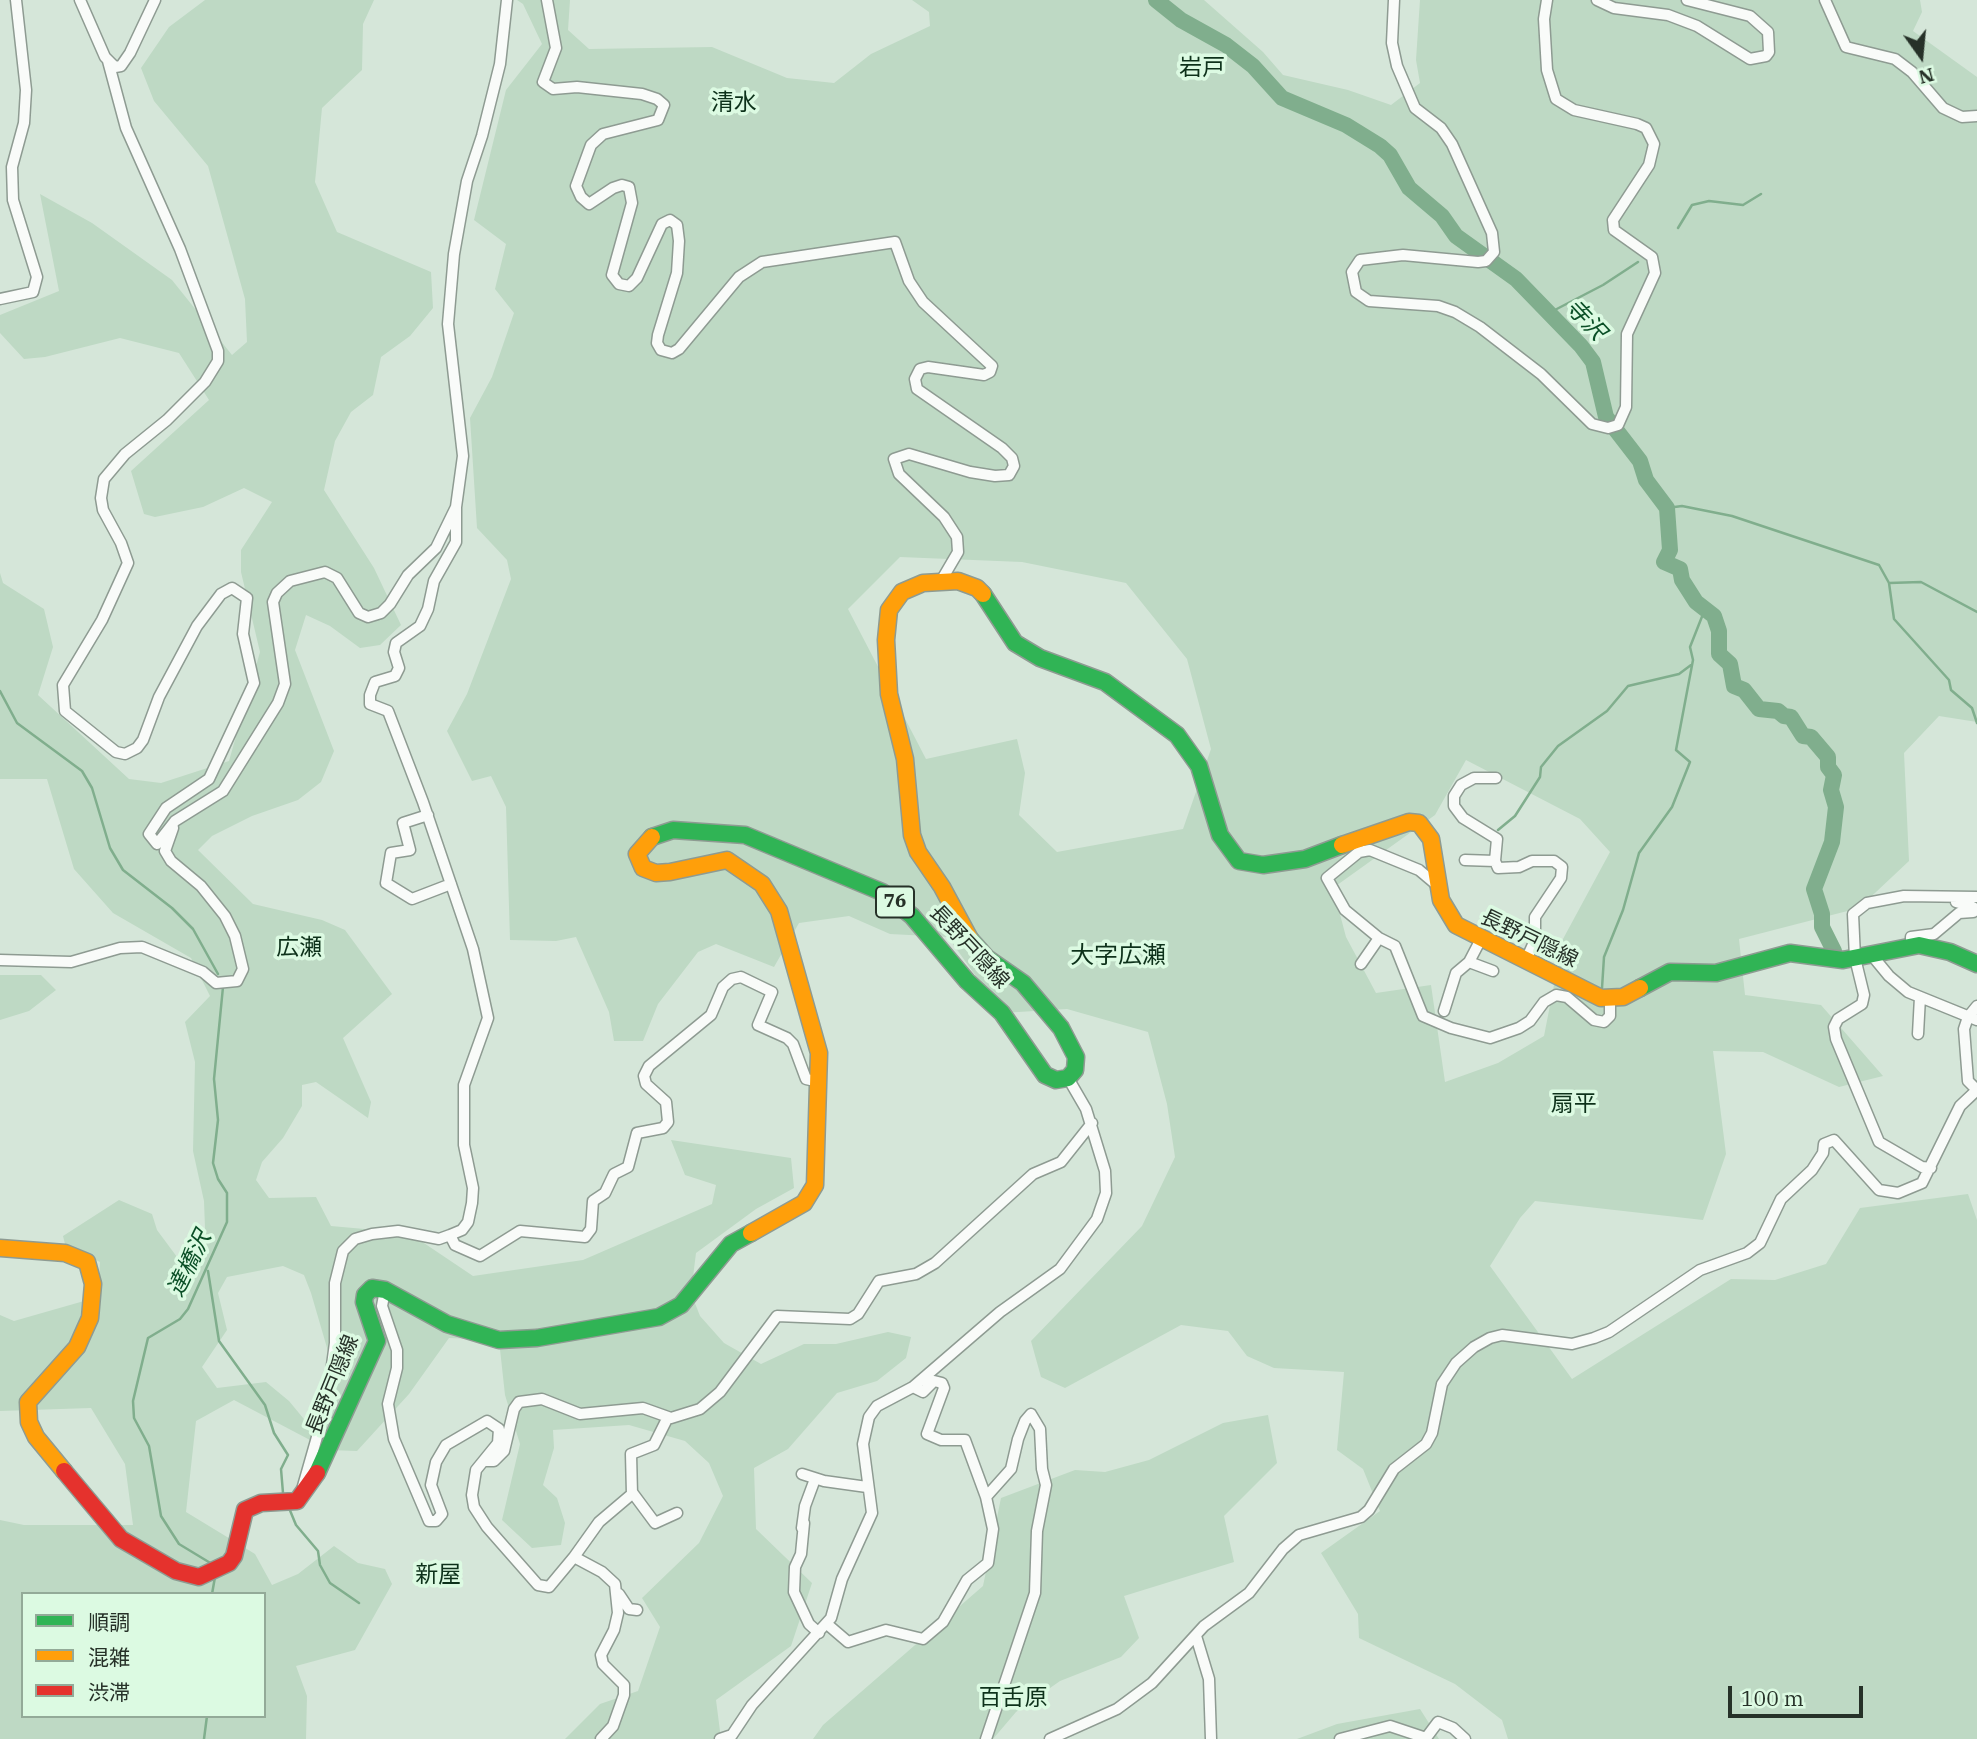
<!DOCTYPE html>
<meta charset="utf-8">
<style>
body{margin:0}
#map{position:relative;width:1977px;height:1739px;overflow:hidden;background:#d5e6d9;font-family:"IBM Plex Serif","Noto Sans JP",serif}
canvas{display:block}
.legend{position:absolute;left:21px;top:1592px;width:245px;height:126px;box-sizing:border-box;background:#dcfae2;border:2px solid #93aa98;margin:0;padding:9px 12px;list-style:none;font-size:21px;color:#263128}
.legend li{display:flex;align-items:center;gap:14px;height:35px}
.legend b{width:35px;border:2px solid #93aa98}
.north{position:absolute;left:1886px;top:21px;width:70px;height:70px;-webkit-text-stroke:5px #dcfae2;paint-order:stroke;rotate:165deg;font-size:19px;font-weight:700;line-height:28px;text-align:center;color:#263128}
.north::after{content:'';display:block;margin:auto;width:24px;height:32px;background:#263128;clip-path:polygon(50% 0,100% 100%,50% 72%,0 100%)}
.scale{position:absolute;left:1728px;top:1686px;width:135px;height:32px;box-sizing:border-box;border:4px solid #263128;border-top:0;padding-left:9px;font-size:21px;line-height:24px;white-space:nowrap;color:#263128;-webkit-text-stroke:5px #dcfae2;paint-order:stroke}
</style>
<div id="map">
<canvas width="1977" height="1739"></canvas>
<ul class="legend">
<li><b style="height:9px;background:#30b455"></b>順調</li>
<li><b style="height:9px;background:#ff9f0a"></b>混雑</li>
<li><b style="height:9px;background:#e5322d"></b>渋滞</li>
</ul>
<div class="north">N</div>
<div class="scale">100 m</div>
</div>
<script>
const ctx = document.querySelector('canvas').getContext('2d');
ctx.lineJoin = 'round';
function fillPath(path, color) { ctx.fillStyle = color; ctx.fill(path, 'evenodd'); }
const shape = rows => new Path2D(rows.map(r => 'M' + r).join(''));
function stroke(path, color, width, dash) { ctx.strokeStyle = color; ctx.lineWidth = width; ctx.lineCap = dash ? 'butt' : 'round'; ctx.setLineDash(dash || []); ctx.stroke(path); }
function drawText(font, color, halo, rows, align = 'center') {
  ctx.font = font + ' "IBM Plex Serif","Noto Sans JP",serif'; ctx.lineWidth = 7; ctx.setLineDash([]); ctx.textBaseline = 'middle'; ctx.strokeStyle = halo; ctx.fillStyle = color; for (const [text, x, y, turn = 0] of rows) {
    ctx.save(); ctx.translate(x, y); ctx.rotate((+turn || 0) * Math.PI / 180); ctx.textAlign = isNaN(turn) ? turn : align; if (halo) ctx.strokeText(text, 0, 0); ctx.fillText(text, 0, 0); ctx.restore();
  }
}
const green = shape([
 [205,0,374,0,363,24,362,70,322,108,315,182,337,232,431,272,433,308,410,336,381,357,373,395,351,412,335,441,324,490,374,568,401,625,380,645,360,648,330,626,306,615,295,650,334,751,321,782,298,800,252,816,212,836,198,850,253,904,322,920,345,930,392,994,343,1038,371,1102,368,1118,316,1082,302,1085,302,1106,283,1138,262,1162,256,1180,269,1198,316,1197,331,1226,409,1233,473,1276,583,1260,712,1204,716,1185,685,1175,671,1140,791,1158,794,1188,756,1209,696,1253,691,1293,700,1316,724,1343,761,1364,804,1344,836,1344,888,1332,911,1337,906,1358,877,1381,837,1393,788,1449,754,1468,756,1529,812,1583,791,1646,716,1700,721,1739,565,1739,600,1704,638,1691,660,1627,642,1598,699,1543,723,1496,709,1463,685,1441,629,1425,553,1430,554,1448,543,1485,557,1498,565,1523,561,1545,532,1548,502,1520,520,1444,505,1395,499,1340,449,1338,409,1394,357,1451,329,1450,234,1400,196,1421,186,1512,255,1554,272,1585,298,1574,334,1546,358,1563,385,1569,392,1584,355,1650,296,1666,307,1696,306,1739,0,1739,0,1520,24,1525,133,1525,125,1464,91,1408,0,1411,0,1315,14,1321,98,1297,100,1262,65,1244,63,1236,119,1200,152,1214,157,1230,177,1257,186,1259,200,1245,205,1228,204,1201,193,1151,195,1062,185,1022,210,996,191,958,113,913,74,869,47,779,0,779,0,573,3,583,44,609,53,647,38,695,129,779,161,783,229,761,260,652,241,572,241,550,272,502,244,488,203,507,155,517,144,514,131,471,209,400,179,353,120,338,45,357,24,359,0,333,0,315,59,291,40,194,92,223,172,280,232,355,247,342,245,299,208,166,154,101,141,68,169,27],
 [283,1266,304,1275,311,1293,337,1382,330,1422,308,1424,289,1401,266,1382,217,1388,202,1367,227,1330,218,1293,227,1277],
 [23,1594,264,1594,264,1716,23,1716],
 [517,0,570,0,568,30,589,49,712,47,787,78,834,83,871,54,930,26,929,12,912,0,1204,0,1263,52,1283,75,1348,90,1391,105,1420,83,1416,60,1420,0,1920,0,1922,12,1913,31,1977,77,1977,722,1939,716,1904,753,1909,861,1859,908,1739,939,1745,995,1821,1005,1883,1076,1839,1087,1763,1052,1713,1051,1726,1154,1703,1220,1535,1201,1520,1218,1490,1266,1572,1379,1731,1279,1775,1280,1826,1264,1860,1208,1968,1194,1977,1220,1977,1739,1508,1739,1502,1720,1455,1684,1359,1638,1358,1614,1321,1553,1380,1511,1363,1469,1337,1450,1344,1372,1274,1368,1247,1356,1228,1331,1181,1325,1065,1388,1041,1377,1031,1341,1142,1226,1175,1157,1167,1104,1148,1032,1067,1009,1002,1013,948,937,890,934,849,916,799,923,774,967,716,944,698,952,658,1004,643,1041,614,1041,609,1012,576,937,556,941,510,940,506,807,491,776,472,781,447,731,467,694,511,579,507,560,477,528,470,418,492,377,514,313,495,289,506,244,474,220,506,90,542,44,523,4],
 [900,557,1022,562,1126,583,1187,659,1211,749,1183,829,1057,852,1019,815,1025,773,1017,739,926,759,848,609],
 [1466,760,1580,819,1610,852,1563,939,1544,1036,1498,1063,1445,1082,1431,985,1376,993,1346,937,1333,888,1435,815],
 [0,975,41,975,56,990,29,1011,0,1020],
 [1268,1415,1277,1463,1224,1516,1234,1562,1124,1596,1139,1638,1121,1657,1060,1681,1016,1712,993,1739,813,1739,823,1725,983,1586,1001,1498,1075,1470,1105,1472,1149,1460,1223,1423],
 [1420,1709,1439,1739,1297,1739,1337,1724]
]);
const stream = shape([
 [1678,228,1692,205,1709,201,1743,205,1761,194],
 [1549,313,1603,285,1638,262],
 [1667,508,1682,506,1732,516,1879,565,1889,583,1921,582,1977,612],
 [1889,583,1894,619,1949,680,1951,690,1972,708,1977,723],
 [0,691,17,723,82,771,92,788,110,848,123,870,172,908,193,929,218,974],
 [1498,830,1515,816,1540,777,1541,767,1558,746,1607,711,1628,686,1679,674,1691,665],
 [1602,988,1604,957,1623,910,1639,853,1672,807,1690,762,1676,750,1693,660,1690,647,1705,609],
 [208,1271,219,1341,265,1405,274,1433,288,1455,281,1469,283,1493],
 [289,1508,296,1525,318,1551,320,1565,330,1583,359,1603],
 [212,1564,179,1544,161,1516,149,1446,134,1418,133,1401,148,1338,180,1319,188,1309,227,1222,227,1193,218,1179,213,1163,218,1120,214,1079,223,987],
 [212,1594,215,1577],
 [204,1739,207,1716]
]);
const river = shape([
 [1156,0,1181,20,1226,45,1253,66,1282,98,1346,125,1380,146,1390,155,1409,188,1442,216,1456,236,1516,279,1581,346,1593,362,1606,417,1640,461,1646,480,1667,508,1670,550,1664,562,1680,569,1682,580,1696,602,1714,616,1719,631,1719,654,1730,664,1734,686,1744,690,1759,709,1778,711,1784,716,1791,717,1803,736,1811,737,1828,757,1828,767,1834,775,1831,790,1836,807,1832,842,1814,889,1822,914,1822,927,1834,951]
]);
const street = shape([
 [80,0,105,57,115,67,121,66,130,53,155,0],
 [547,0,556,48,543,82,553,89,577,87,642,94,657,99,664,105,658,120,603,134,591,145,576,186,581,197,589,204,613,188,622,185,629,187,632,203,612,275,619,284,629,286,637,278,662,224,670,220,677,225,679,241,677,273,658,335,657,343,661,350,672,353,679,349,739,277,762,262,895,242,909,281,923,302,992,366,990,372,984,375,928,367,920,369,915,379,917,389,1002,448,1012,458,1014,466,1009,475,995,476,970,472,909,454,894,459,899,474,944,517,957,537,958,552,941,581],
 [1394,0,1392,43,1397,66,1415,108,1441,128,1452,144,1492,233,1494,252,1486,261,1478,262,1403,255,1360,260,1352,272,1356,292,1369,301,1438,306,1455,312,1480,327,1541,374,1592,424,1608,428,1618,425,1626,407,1627,334,1655,273,1652,257,1614,230,1613,220,1649,165,1654,144,1646,128,1637,124,1574,110,1556,99,1547,70,1544,19,1547,0],
 [1597,0,1614,8,1668,15,1697,26,1750,59,1766,56,1769,52,1768,32,1750,16,1687,0],
 [1825,0,1846,47,1895,59,1912,72,1943,108,1962,117,1977,116],
 [108,61,126,128,180,249,218,351,218,361,205,382,167,420,125,454,104,479,101,498,103,510,121,543,128,563,102,620,63,685,65,711,116,752,125,754,137,748,143,740,159,697,197,626,221,594,232,588,247,598,243,634,254,683,209,779,166,808,149,834,157,844,175,821,223,791,278,703,285,684,273,602,277,593,290,581,325,572,337,578,359,613,368,617,381,613,390,604,408,575,436,548,456,507],
 [0,299,33,292,37,277,13,200,12,167,24,123,26,90,16,0],
 [428,815,403,823,410,850,391,853,386,883,412,899,451,884],
 [1465,860,1495,861,1498,868,1519,867,1532,861,1554,861,1562,867,1561,878,1535,917,1535,940,1526,960],
 [1495,861,1497,839,1463,818,1454,806,1454,796,1461,785,1474,778,1496,778],
 [1438,886,1419,870,1370,850,1359,852,1327,878,1345,910,1379,938,1395,946,1423,1016,1451,1028,1490,1038,1519,1028,1530,1021,1544,1002,1556,995,1567,997,1594,1020,1604,1022,1610,1016,1610,999],
 [1481,939,1469,962,1493,971],
 [1911,945,1911,937,1934,934,1959,913,1973,912,1973,907,1956,902],
 [1875,952,1875,959,1889,976,1908,992,1977,1020],
 [0,960,71,962,120,948,142,947,203,972,216,983,237,981,243,969,235,936,225,916,201,886,171,861,165,851,173,828],
 [1361,964,1379,938],
 [1444,1011,1456,973,1469,962],
 [1918,1034,1920,997],
 [1931,1168,1922,1167,1879,1142,1836,1039,1834,1027,1838,1019,1862,1004,1864,995,1855,958,1853,914,1867,903,1904,896,1977,897],
 [450,1235,455,1245,480,1256,520,1231,585,1237,591,1229,593,1201,605,1193,614,1174,628,1167,637,1133,663,1128,668,1122,666,1102,646,1084,644,1076,649,1066,711,1015,723,987,732,979,741,977,772,992,758,1025,787,1038,793,1044,806,1079,820,1082],
 [385,1290,382,1306,397,1350,397,1368,388,1404,394,1439,429,1521,436,1521,442,1514,431,1485,436,1462,446,1445,487,1421,499,1429,498,1443,476,1470,472,1495,474,1507,487,1527,538,1585,549,1587,574,1557,602,1572,615,1584,618,1613,614,1630,601,1655,603,1664,624,1685,624,1695,613,1726,601,1739],
 [913,1387,923,1392,934,1381,942,1383,944,1388,927,1434,941,1440,965,1440,986,1497,1011,1469,1018,1439,1025,1421,1031,1414,1040,1429,1042,1469,1046,1485,1037,1531,1035,1593,986,1739],
 [485,1461,494,1461,504,1451,514,1409,519,1402,542,1399,580,1414,643,1408,671,1418,700,1409,720,1392,777,1316,850,1319,858,1314,879,1281,916,1274,935,1263,1033,1174,1061,1162,1092,1123],
 [802,1474,824,1481,867,1487],
 [303,1486,327,1402,335,1343,335,1283,343,1251,355,1239,372,1234,398,1231,439,1239,450,1235,462,1230,468,1222,472,1203,473,1188,464,1145,464,1085,488,1018,473,949,423,802,388,711,370,704,370,695,375,682,395,676,399,668,394,652,396,643,420,626,428,609,434,581,456,542,456,507,463,456,448,324,454,254,467,181,482,136,500,64,507,0],
 [632,1492,655,1523,677,1513],
 [804,1523,801,1554,795,1567,794,1592,809,1624,819,1633],
 [802,1528,805,1506,815,1479],
 [574,1557,599,1522,632,1494,631,1454,654,1445,668,1417],
 [619,1594,629,1609,637,1610],
 [827,1624,848,1642,886,1630,923,1639,943,1622,967,1580,988,1563,993,1529,986,1497],
 [1196,1636,1209,1679,1211,1739],
 [720,1739,732,1735,752,1705,831,1618,842,1579,872,1513,863,1444,869,1417,877,1406,913,1387,1000,1312,1060,1269,1097,1219,1106,1193,1105,1171,1086,1109,1068,1078],
 [1050,1739,1117,1709,1152,1683,1204,1626,1249,1593,1283,1549,1299,1535,1361,1517,1369,1510,1394,1469,1426,1444,1432,1433,1442,1384,1456,1363,1474,1347,1490,1338,1502,1335,1572,1344,1594,1338,1609,1332,1700,1270,1747,1253,1760,1243,1781,1199,1812,1170,1823,1153,1824,1144,1834,1140,1879,1190,1898,1193,1922,1183,1960,1106,1977,1090,1968,1081,1964,1029,1968,1017,1977,1006],
 [1340,1739,1390,1726,1426,1738,1438,1722,1453,1728,1465,1739]
]);
const fast = shape([
 [983,594,1015,643,1040,658,1105,682,1177,735,1199,766,1220,835,1239,861,1263,865,1305,859,1342,845],
 [652,837,673,830,745,835,882,892,912,916,967,981,1002,1013,1045,1075,1056,1080,1068,1078,1075,1070,1076,1057,1061,1028,1023,983,987,958,970,939],
 [1640,988,1670,972,1716,973,1790,953,1843,960,1919,945,1950,952,1977,964],
 [317,1473,377,1341,364,1302,365,1295,372,1288,385,1290,447,1324,499,1340,537,1338,659,1317,681,1305,731,1244,751,1233]
]);
const slow = shape([
 [652,837,637,854,643,868,656,873,670,872,727,860,762,884,779,911,819,1053,815,1185,804,1203,751,1233],
 [1342,845,1409,822,1419,823,1431,839,1441,900,1456,925,1601,998,1623,997,1640,988],
 [970,939,942,887,918,852,912,835,905,759,889,694,886,640,889,610,902,592,923,583,958,581,977,588,983,594],
 [0,1248,65,1253,87,1262,93,1284,90,1318,77,1347,28,1402,29,1422,36,1437,64,1471]
]);
const jam = shape([
 [64,1471,121,1539,176,1571,199,1577,229,1563,234,1556,245,1510,261,1503,297,1501,317,1473]
]);
const shields = [
 [895,902,38]
];
const shieldNames = [
 ["76",895,902]
];
const streetNames = [
 ["長野戸隠線",1529,939,26],
 ["長野戸隠線",969,947,47],
 ["長野戸隠線",333,1385,-68]
];
const neighbourhoodNames = [
 ["岩戸",1202,68],
 ["清水",734,103],
 ["広瀬",299,948],
 ["扇平",1574,1104],
 ["新屋",438,1575],
 ["百舌原",1013,1698]
];
const waterNames = [
 ["寺沢",1585,320,47],
 ["達橋沢",190,1264,-64]
];
const quarterNames = [
 ["大字広瀬",1118,956]
];
fillPath(green, '#bed9c4');
stroke(stream, '#80ae8d', 2.5);
stroke(river, '#80ae8d', 16);
stroke(street, '#8e9b92', 13);
stroke(fast, '#8e9b92', 19);
stroke(slow, '#8e9b92', 19);
stroke(jam, '#8e9b92', 19);
stroke(street, '#f9fbf9', 10);
stroke(fast, '#30b455', 16);
stroke(slow, '#ff9f0a', 16);
stroke(jam, '#e5322d', 16);
for (const [x, y, w] of shields) { const box = new Path2D(); box.roundRect(x - w / 2, y - 15.5, w, 31, 5); ctx.fillStyle = '#dcfae2'; ctx.fill(box); stroke(box, '#263128', 2); }
drawText('bold 19px', '#263128', null, shieldNames);
drawText('21px', '#263128', '#dcfae2', streetNames);
drawText('23px', '#0d311a', '#dcfae2', neighbourhoodNames);
drawText('italic 23px', '#0a4f26', '#dcfae2', waterNames);
drawText('24px', '#0d311a', '#dcfae2', quarterNames);
</script>
